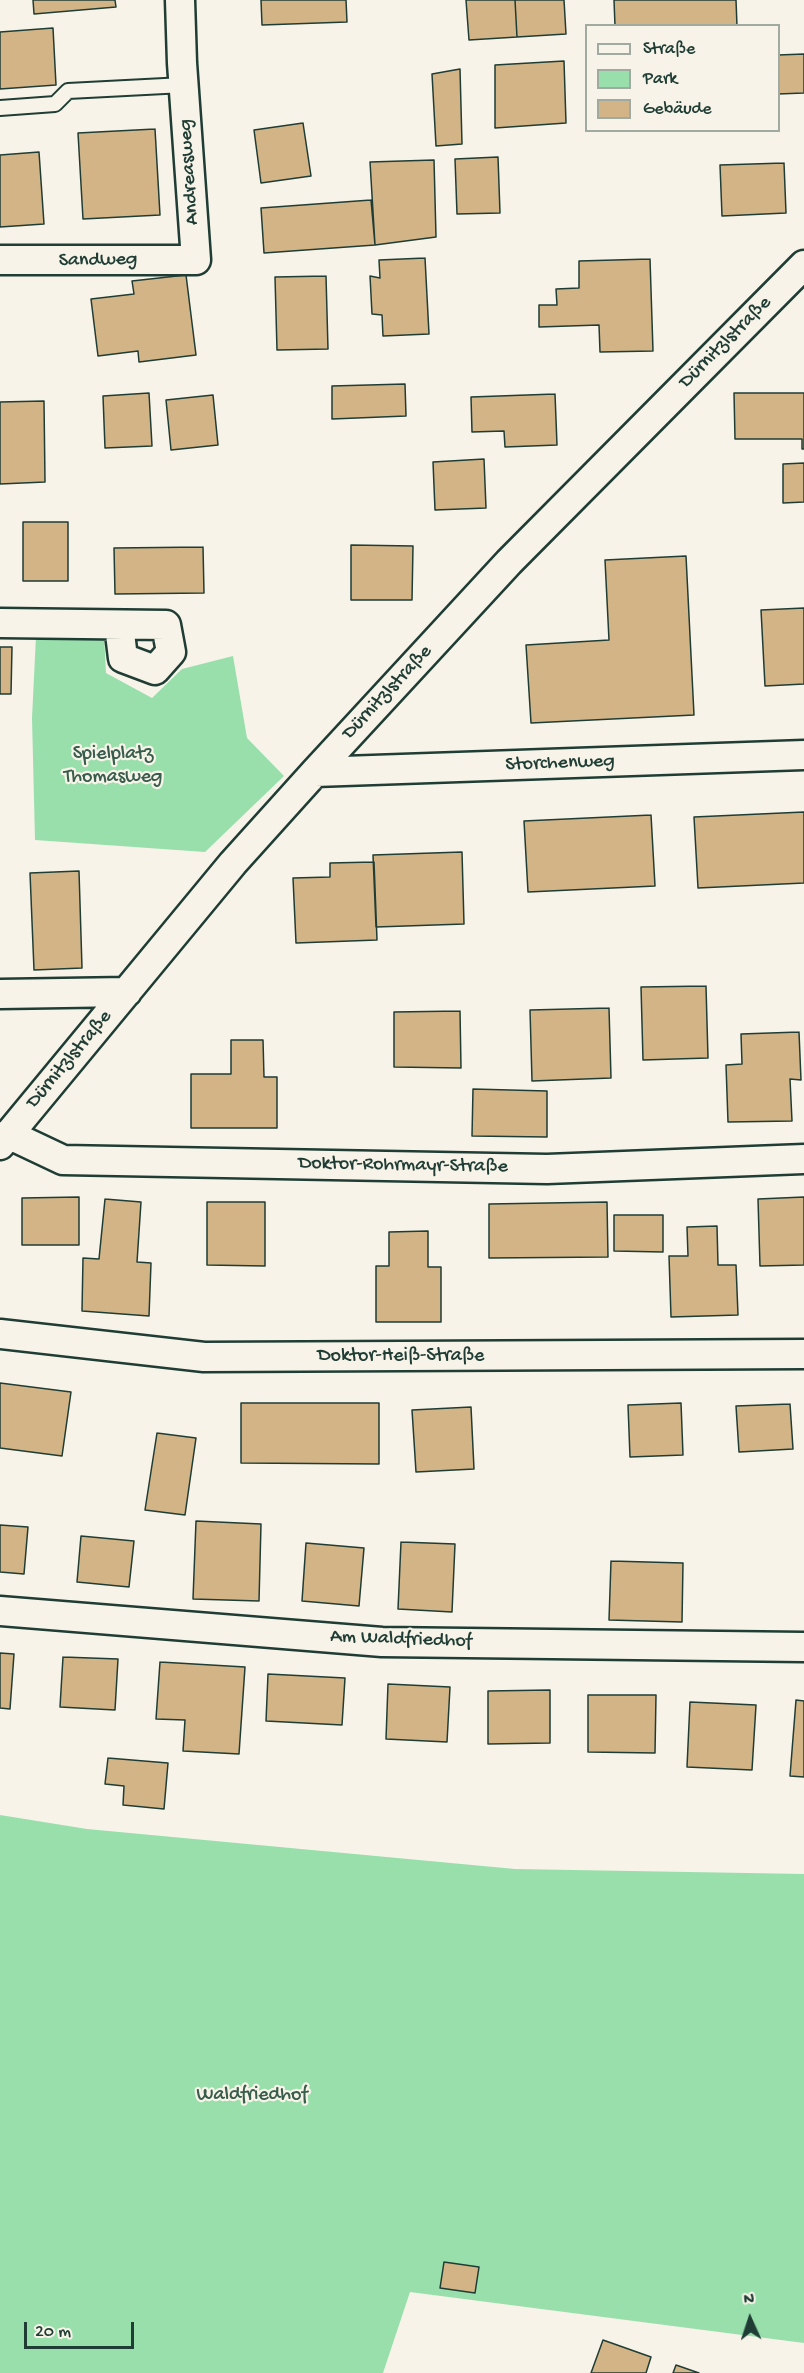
<!DOCTYPE html>
<meta charset="utf-8">
<style>
body{margin:0}
#map{position:relative;width:804px;height:2373px;overflow:hidden;background:#f7f3e8;font-family:"Gochi Hand",sans-serif}
canvas{display:block}
.legend{position:absolute;left:585px;top:24px;width:195px;height:108px;box-sizing:border-box;background:#f7f3e8;border:2px solid #a1aaa0;margin:0;padding:8px 10px;list-style:none;font-size:18px;color:#1f3d34}
.legend li{display:flex;align-items:center;gap:12px;height:30px}
.legend b{width:30px;border:2px solid #a1aaa0}
.north{position:absolute;left:720px;top:2289px;width:60px;height:60px;-webkit-text-stroke:4px #f7f3e8;paint-order:stroke;rotate:357deg;font-size:16px;font-weight:700;line-height:24px;text-align:center;color:#1f3d34}
.north::after{content:'';display:block;margin:auto;width:21px;height:27px;background:#1f3d34;clip-path:polygon(50% 0,100% 100%,50% 72%,0 100%)}
.scale{position:absolute;left:24px;top:2322px;width:110px;height:27px;box-sizing:border-box;border:3px solid #1f3d34;border-top:0;padding-left:8px;font-size:18px;line-height:21px;white-space:nowrap;color:#1f3d34;-webkit-text-stroke:4px #f7f3e8;paint-order:stroke}
</style>
<div id="map">
<canvas width="804" height="2373"></canvas>
<ul class="legend">
<li><b style="height:8px;background:#f7f3e8"></b>Straße</li>
<li><b style="height:16px;background:#98dfac"></b>Park</li>
<li><b style="height:16px;background:#d3b487"></b>Gebäude</li>
</ul>
<div class="north">N</div>
<div class="scale">20 m</div>
</div>
<script>
const ctx = document.querySelector('canvas').getContext('2d');
ctx.lineJoin = 'round';
function fillPath(path, color) { ctx.fillStyle = color; ctx.fill(path, 'evenodd'); }
const shape = rows => new Path2D(rows.map(r => 'M' + r).join(''));
function stroke(path, color, width, dash) { ctx.strokeStyle = color; ctx.lineWidth = width; ctx.lineCap = dash ? 'butt' : 'round'; ctx.setLineDash(dash || []); ctx.stroke(path); }
function drawText(font, color, halo, rows, align = 'center') {
  ctx.font = font + ' "Gochi Hand",sans-serif'; ctx.lineWidth = 4.5; ctx.setLineDash([]); ctx.textBaseline = 'middle'; ctx.strokeStyle = halo; ctx.fillStyle = color; for (const [text, x, y, turn = 0] of rows) {
    ctx.save(); ctx.translate(x, y); ctx.rotate((+turn || 0) * Math.PI / 180); ctx.textAlign = isNaN(turn) ? turn : align; if (halo) ctx.strokeText(text, 0, 0); ctx.fillText(text, 0, 0); ctx.restore();
  }
}
const green = shape([
 [104,635,106,673,152,698,182,669,233,656,247,738,284,776,205,852,35,840,32,718,36,636],
 [0,1815,87,1829,515,1869,804,1874,804,2343,410,2292,383,2373,0,2373]
]);
const building = shape([
 [33,0,115,0,116,7,34,14,33,0],
 [261,0,346,0,347,22,262,25,261,0],
 [466,0,515,0,517,37,469,40,466,0],
 [515,0,564,0,566,34,517,37,515,0],
 [614,0,736,0,737,26,615,26,614,0],
 [53,28,56,85,0,89,0,32,53,28],
 [804,54,804,93,778,94,778,55,804,54],
 [564,61,566,123,495,128,495,65,564,61],
 [460,69,462,144,436,146,432,74,460,69],
 [303,123,311,176,261,183,254,130,303,123],
 [155,129,160,215,83,219,78,133,155,129],
 [39,152,44,224,0,227,0,155,39,152],
 [498,157,500,213,457,214,455,159,498,157],
 [434,160,436,237,375,245,370,162,434,160],
 [784,163,786,213,722,216,720,165,784,163],
 [371,200,375,245,264,253,261,208,371,200],
 [425,258,429,334,383,336,382,315,372,314,370,276,380,278,379,260,425,258],
 [650,259,653,351,600,352,599,325,539,327,539,305,557,305,556,289,579,288,579,261,650,259],
 [186,275,196,355,139,362,138,351,98,356,91,299,134,294,132,281,186,275],
 [326,276,328,349,277,350,275,277,326,276],
 [405,384,406,416,332,419,332,386,405,384],
 [149,393,152,446,105,448,103,396,149,393],
 [734,393,804,393,804,449,802,449,802,439,735,439,734,393],
 [555,394,557,445,505,447,504,431,472,432,471,397,555,394],
 [213,395,218,445,171,450,166,400,213,395],
 [44,401,45,482,0,484,0,402,44,401],
 [484,459,486,508,435,510,433,462,484,459],
 [804,463,804,502,783,503,783,464,804,463],
 [23,522,68,522,68,581,23,581,23,522],
 [351,545,413,546,412,600,351,600,351,545],
 [203,547,204,593,115,594,114,548,203,547],
 [686,556,694,715,531,723,526,645,609,640,605,560,686,556],
 [804,608,804,684,765,686,761,610,804,608],
 [0,647,12,647,11,694,0,694,0,647],
 [804,812,804,883,698,888,694,817,804,812],
 [651,815,655,886,528,892,524,821,651,815],
 [462,852,464,924,376,927,373,855,462,852],
 [374,862,377,940,296,943,293,878,330,877,330,863,374,862],
 [79,871,82,968,34,970,30,873,79,871],
 [706,986,708,1058,643,1060,641,987,706,986],
 [609,1008,611,1078,532,1081,530,1010,609,1008],
 [460,1011,461,1068,394,1067,394,1012,460,1011],
 [799,1032,801,1080,790,1079,792,1121,728,1122,726,1065,742,1064,741,1034,799,1032],
 [231,1040,263,1040,264,1077,277,1077,277,1128,191,1128,191,1074,231,1074,231,1040],
 [473,1089,547,1091,547,1137,472,1136,473,1089],
 [79,1197,79,1245,22,1245,22,1198,79,1197],
 [804,1197,804,1265,760,1266,758,1199,804,1197],
 [105,1199,141,1202,137,1262,151,1263,149,1316,82,1311,83,1258,99,1259,105,1199],
 [207,1202,265,1202,265,1266,207,1265,207,1202],
 [607,1202,608,1257,489,1258,489,1204,607,1202],
 [614,1215,663,1215,663,1252,614,1251,614,1215],
 [717,1226,718,1265,736,1265,738,1315,671,1317,669,1256,688,1256,687,1227,717,1226],
 [428,1231,428,1267,441,1267,441,1322,376,1322,376,1266,389,1266,389,1232,428,1231],
 [0,1383,71,1392,62,1456,0,1448,0,1383],
 [241,1403,379,1403,379,1464,241,1463,241,1403],
 [681,1403,683,1455,630,1457,628,1405,681,1403],
 [790,1404,793,1449,739,1452,736,1406,790,1404],
 [471,1407,474,1469,416,1472,412,1410,471,1407],
 [157,1433,196,1438,185,1515,145,1510,157,1433],
 [196,1521,261,1524,259,1601,193,1599,196,1521],
 [0,1525,28,1527,24,1574,0,1572,0,1525],
 [81,1536,134,1541,129,1587,77,1582,81,1536],
 [401,1542,455,1544,452,1612,398,1609,401,1542],
 [306,1543,364,1548,359,1606,302,1601,306,1543],
 [611,1561,683,1563,682,1622,609,1620,611,1561],
 [0,1653,14,1654,10,1709,0,1708,0,1653],
 [63,1657,118,1659,115,1710,60,1707,63,1657],
 [160,1662,245,1667,239,1754,183,1751,185,1720,156,1719,160,1662],
 [268,1674,345,1678,342,1725,266,1721,268,1674],
 [388,1684,450,1687,447,1742,386,1739,388,1684],
 [550,1690,550,1743,488,1744,488,1691,550,1690],
 [588,1695,656,1695,655,1753,588,1752,588,1695],
 [796,1700,804,1701,804,1777,790,1776,796,1700],
 [690,1702,756,1705,752,1770,687,1767,690,1702],
 [108,1758,168,1763,164,1809,123,1805,124,1786,105,1784,108,1758],
 [444,2262,479,2267,475,2293,440,2288,444,2262],
 [603,2340,651,2357,646,2373,591,2373,603,2340],
 [676,2365,699,2373,673,2373,676,2365]
]);
const service = shape([
 [0,108,55,104,68,91,184,85]
]);
const minor = shape([
 [0,260,196,260,182,63,180,0],
 [0,623,166,625,171,652,155,670,123,658,119,625],
 [315,772,804,755],
 [0,994,127,992],
 [8,1134,63,1160,547,1169,804,1159],
 [0,1145,233,863,315,772,509,562,804,265],
 [0,1334,204,1357,804,1354],
 [0,1611,382,1642,804,1647]
]);
const streetNames = [
 ["Andreasweg",190,172,-94],
 ["Sandweg",98,261,-1],
 ["Dürnitzlstraße",726,343,-45],
 ["Dürnitzlstraße",388,693,-47],
 ["Storchenweg",560,764,-2],
 ["Dürnitzlstraße",70,1060,-50],
 ["Doktor-Rohrmayr-Straße",403,1166,1],
 ["Doktor-Heiß-Straße",401,1357],
 ["Am Waldfriedhof",401,1640,2]
];
const parkNames = [
 ["Spielplatz",113,755],
 ["Thomasweg",113,778],
 ["Waldfriedhof",252,2096]
];
fillPath(green, '#98dfac');
fillPath(building, '#d3b487');
stroke(building, '#1f3d34', 1.5);
stroke(service, '#1f3d34', 18);
stroke(minor, '#1f3d34', 33);
stroke(service, '#f7f3e8', 14);
stroke(minor, '#f7f3e8', 28);
drawText('20px', '#1f3d34', '#f7f3e8', streetNames);
drawText('20px', '#375d4c', '#f7f3e8', parkNames);
</script>
